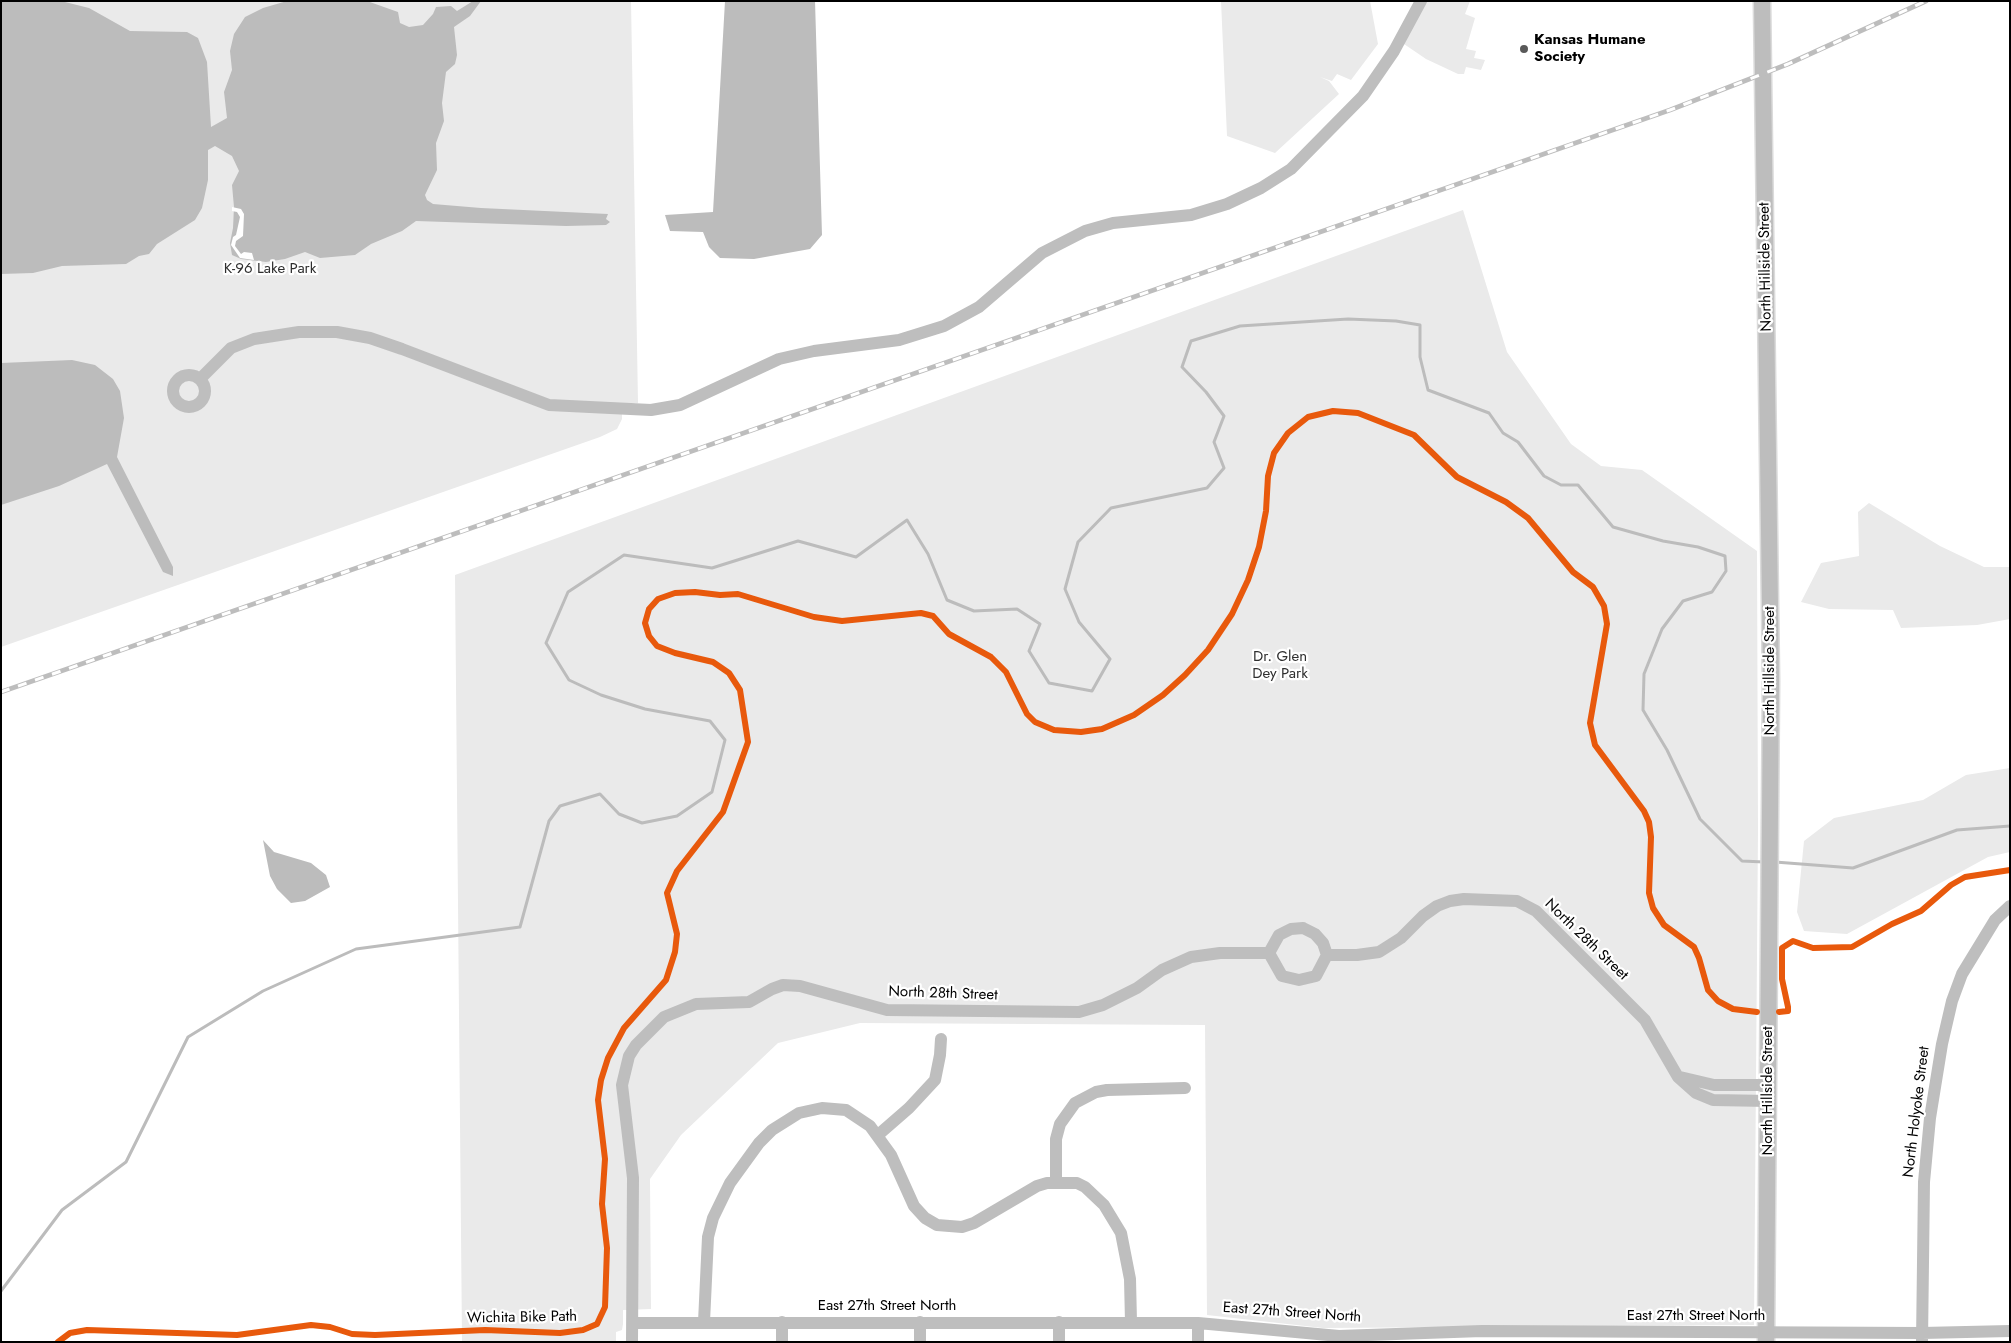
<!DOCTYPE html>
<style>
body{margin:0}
#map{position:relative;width:2011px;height:1343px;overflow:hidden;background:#fff;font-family:Jost,sans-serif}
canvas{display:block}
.frame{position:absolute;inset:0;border:2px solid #000;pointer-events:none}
</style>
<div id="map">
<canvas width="2011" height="1343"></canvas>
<div class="frame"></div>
</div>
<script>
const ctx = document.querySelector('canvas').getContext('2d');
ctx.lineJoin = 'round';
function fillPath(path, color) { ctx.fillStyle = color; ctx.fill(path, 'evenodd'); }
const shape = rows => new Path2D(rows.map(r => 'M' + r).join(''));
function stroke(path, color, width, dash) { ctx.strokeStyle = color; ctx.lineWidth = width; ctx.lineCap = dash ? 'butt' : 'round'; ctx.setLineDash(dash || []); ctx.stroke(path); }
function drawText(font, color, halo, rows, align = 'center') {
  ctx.font = font + ' Jost,sans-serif'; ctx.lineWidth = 4.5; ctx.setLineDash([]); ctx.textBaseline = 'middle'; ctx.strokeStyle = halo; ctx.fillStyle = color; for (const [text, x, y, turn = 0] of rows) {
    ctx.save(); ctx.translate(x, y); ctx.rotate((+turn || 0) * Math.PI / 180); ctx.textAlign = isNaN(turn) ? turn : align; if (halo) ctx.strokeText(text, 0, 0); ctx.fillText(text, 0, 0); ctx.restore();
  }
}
const green = shape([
 [1,1,631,1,638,403,622,403,622,419,617,429,600,437,1,647],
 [1221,1,1370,1,1378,44,1351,80,1337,74,1332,81,1320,77,1329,81,1339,94,1275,153,1227,136],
 [1426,1,1470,1,1465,14,1475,18,1466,49,1476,51,1474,58,1485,60,1481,70,1466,67,1464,74,1458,74,1426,59,1404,44],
 [1463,210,1507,352,1571,444,1601,466,1642,470,1757,551,1758,830,1754,1325,1323,1328,1207,1315,1205,1025,860,1023,778,1043,681,1135,650,1179,651,1309,623,1310,623,1324,622,1330,616,1332,616,1342,462,1342,455,575],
 [1869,503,1940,546,1984,567,2010,567,2010,619,1977,625,1901,628,1893,610,1829,609,1801,602,1821,563,1859,556,1858,512],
 [2010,768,2010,852,1988,857,1847,934,1804,931,1797,912,1804,841,1834,818,1923,800,1966,775]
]);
const water = shape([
 [1,1,61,1,89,8,130,31,187,32,198,38,207,62,211,127,227,118,224,92,232,70,230,51,234,34,245,17,263,8,287,1,367,1,398,12,400,23,409,27,423,25,433,14,436,7,451,6,457,11,473,1,481,1,470,16,454,27,457,55,455,64,446,72,442,103,444,121,436,143,437,170,425,195,427,200,433,204,481,208,608,214,606,219,610,222,606,225,566,226,416,221,402,231,371,244,355,255,320,258,305,252,285,259,266,262,241,259,232,255,230,243,233,228,234,207,232,185,239,171,232,156,215,146,208,150,208,180,202,208,195,220,157,244,149,254,139,256,126,264,62,266,33,273,1,274],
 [725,1,815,1,822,235,810,249,754,259,720,258,709,247,703,232,670,231,665,215,713,212],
 [72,360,95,365,113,379,120,391,124,418,117,457,173,567,173,576,163,572,107,464,59,486,1,505,1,363],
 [263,840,274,852,311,863,326,875,330,887,305,901,291,903,277,889,270,876]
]);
const pier = shape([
 [232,207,241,209,244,214,243,236,236,241,235,246,241,254,244,252,252,253,254,260,240,258,231,245,233,237,236,235,240,217,237,212,232,211]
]);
const stream = shape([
 [1775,862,1853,868,1957,830,2010,826],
 [1,1291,62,1210,126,1162,188,1037,263,991,356,949,520,927,549,821,560,806,600,794,619,814,642,823,677,816,712,792,725,740,710,721,645,709,601,695,569,680,546,643,568,592,624,555,712,568,798,541,856,557,907,520,928,554,947,600,974,611,1017,609,1040,624,1029,651,1049,683,1092,691,1110,659,1079,622,1065,589,1078,542,1111,508,1207,488,1224,468,1214,442,1224,416,1206,392,1182,367,1191,341,1240,326,1348,319,1396,321,1420,325,1420,357,1428,390,1489,413,1503,433,1518,442,1544,476,1561,485,1578,485,1613,527,1663,541,1698,547,1725,556,1726,571,1712,592,1683,601,1662,629,1644,674,1643,710,1667,750,1700,819,1742,861,1764,862]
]);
const minor = shape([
 '173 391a16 16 0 1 1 32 0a16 16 0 1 1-32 0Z',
 [200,379,231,348,254,339,299,332,337,332,370,338,402,349,549,405,651,410,680,405,779,359,814,351,899,340,944,326,979,307,1042,253,1085,231,1113,223,1191,215,1227,204,1261,188,1291,169,1363,96,1394,51,1421,1],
 [1303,928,1315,934,1323,943,1327,955,1316,976,1299,980,1282,976,1269,953,1279,935,1291,929,1303,928],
 [1327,955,1357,955,1379,952,1401,938,1423,916,1437,906,1450,901,1464,899,1517,901,1536,911,1645,1020,1678,1077,1696,1093,1713,1100,1769,1101],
 [1680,1077,1714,1085,1769,1085],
 [878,1135,909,1108,935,1080,940,1055,941,1039],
 [1056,1182,1056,1139,1060,1124,1075,1103,1096,1092,1107,1090,1185,1088],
 [704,1322,708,1237,713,1218,730,1183,759,1143,772,1130,799,1113,822,1108,846,1110,870,1126,891,1155,914,1206,925,1218,937,1225,962,1227,974,1223,1037,1186,1047,1183,1077,1183,1085,1187,1104,1205,1121,1233,1130,1279,1131,1322],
 [633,1323,1198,1323,1339,1336,1482,1331,1922,1333,2010,1331],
 [1198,1323,1198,1342],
 [632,1342,633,1178,622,1085,629,1056,636,1045,664,1017,696,1004,749,1002,772,989,783,985,800,986,887,1010,1079,1012,1103,1005,1137,988,1162,970,1191,957,1220,953,1269,953],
 [782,1342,782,1322],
 [920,1342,920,1322],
 [1059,1342,1059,1322],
 [1922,1342,1924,1182,1930,1118,1942,1044,1952,1001,1962,974,1995,920,2010,906]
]);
const major = shape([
 [1762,1,1771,681,1766,1342]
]);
const rail = shape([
 [1,692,1670,110,1788,64,1926,1]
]);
const cycleway = shape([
 [1779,1012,1788,1011,1788,1007,1782,979,1782,948,1793,941,1813,948,1852,947,1892,924,1921,911,1951,885,1965,877,2010,870],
 [58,1342,70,1333,87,1330,237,1335,311,1325,330,1327,352,1334,375,1335,485,1330,560,1333,583,1330,597,1324,605,1307,607,1248,602,1204,605,1159,598,1100,601,1080,608,1058,624,1028,666,980,675,952,677,934,667,893,677,871,723,812,748,742,740,690,729,673,713,662,675,653,657,646,649,636,645,623,649,609,658,599,675,593,695,592,720,595,738,594,814,617,842,621,921,613,933,616,949,634,991,657,1006,672,1027,714,1035,722,1054,730,1081,732,1102,729,1134,715,1163,695,1185,675,1208,650,1232,614,1248,580,1259,547,1266,511,1268,476,1274,453,1288,433,1308,417,1333,411,1358,413,1414,435,1457,477,1506,502,1528,518,1573,572,1593,587,1604,606,1607,624,1590,723,1595,745,1644,811,1649,822,1651,837,1649,893,1653,908,1664,925,1694,947,1699,958,1708,990,1718,1001,1733,1009,1757,1012]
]);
const markers = [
 [1524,49,5,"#595959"]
];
const poiNames = [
 ["Kansas Humane",1534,40],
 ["Society",1534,57]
];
const streetNames = [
 ["North Hillside Street",1766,267,-91],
 ["North Hillside Street",1770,671,-90],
 ["North 28th Street",1586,940,44],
 ["North 28th Street",943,994,2],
 ["North Hillside Street",1768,1091,-90],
 ["North Holyoke Street",1917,1112,-83],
 ["East 27th Street North",887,1306],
 ["East 27th Street North",1292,1313,4],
 ["East 27th Street North",1696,1316],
 ["Wichita Bike Path",522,1318,-1]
];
const parkNames = [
 ["K-96 Lake Park",270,269],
 ["Dr. Glen",1280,657],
 ["Dey Park",1280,674]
];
fillPath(green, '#eaeaea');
fillPath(water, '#bcbcbc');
fillPath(pier, '#fff');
stroke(stream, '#bcbcbc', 3);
stroke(major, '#dbdbdb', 19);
stroke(minor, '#bebebe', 12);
stroke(major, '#bdbdbd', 16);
stroke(rail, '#bdbdbd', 5);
stroke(rail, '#fff', 3, [9]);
stroke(cycleway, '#e8590c', 6);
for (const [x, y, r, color] of markers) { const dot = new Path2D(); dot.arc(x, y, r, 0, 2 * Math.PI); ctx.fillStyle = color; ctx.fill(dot); stroke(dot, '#fff', 2); }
drawText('bold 15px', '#000', '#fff', poiNames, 'left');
drawText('15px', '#000', '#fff', streetNames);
drawText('15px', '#2f2f2f', '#fff', parkNames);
</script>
